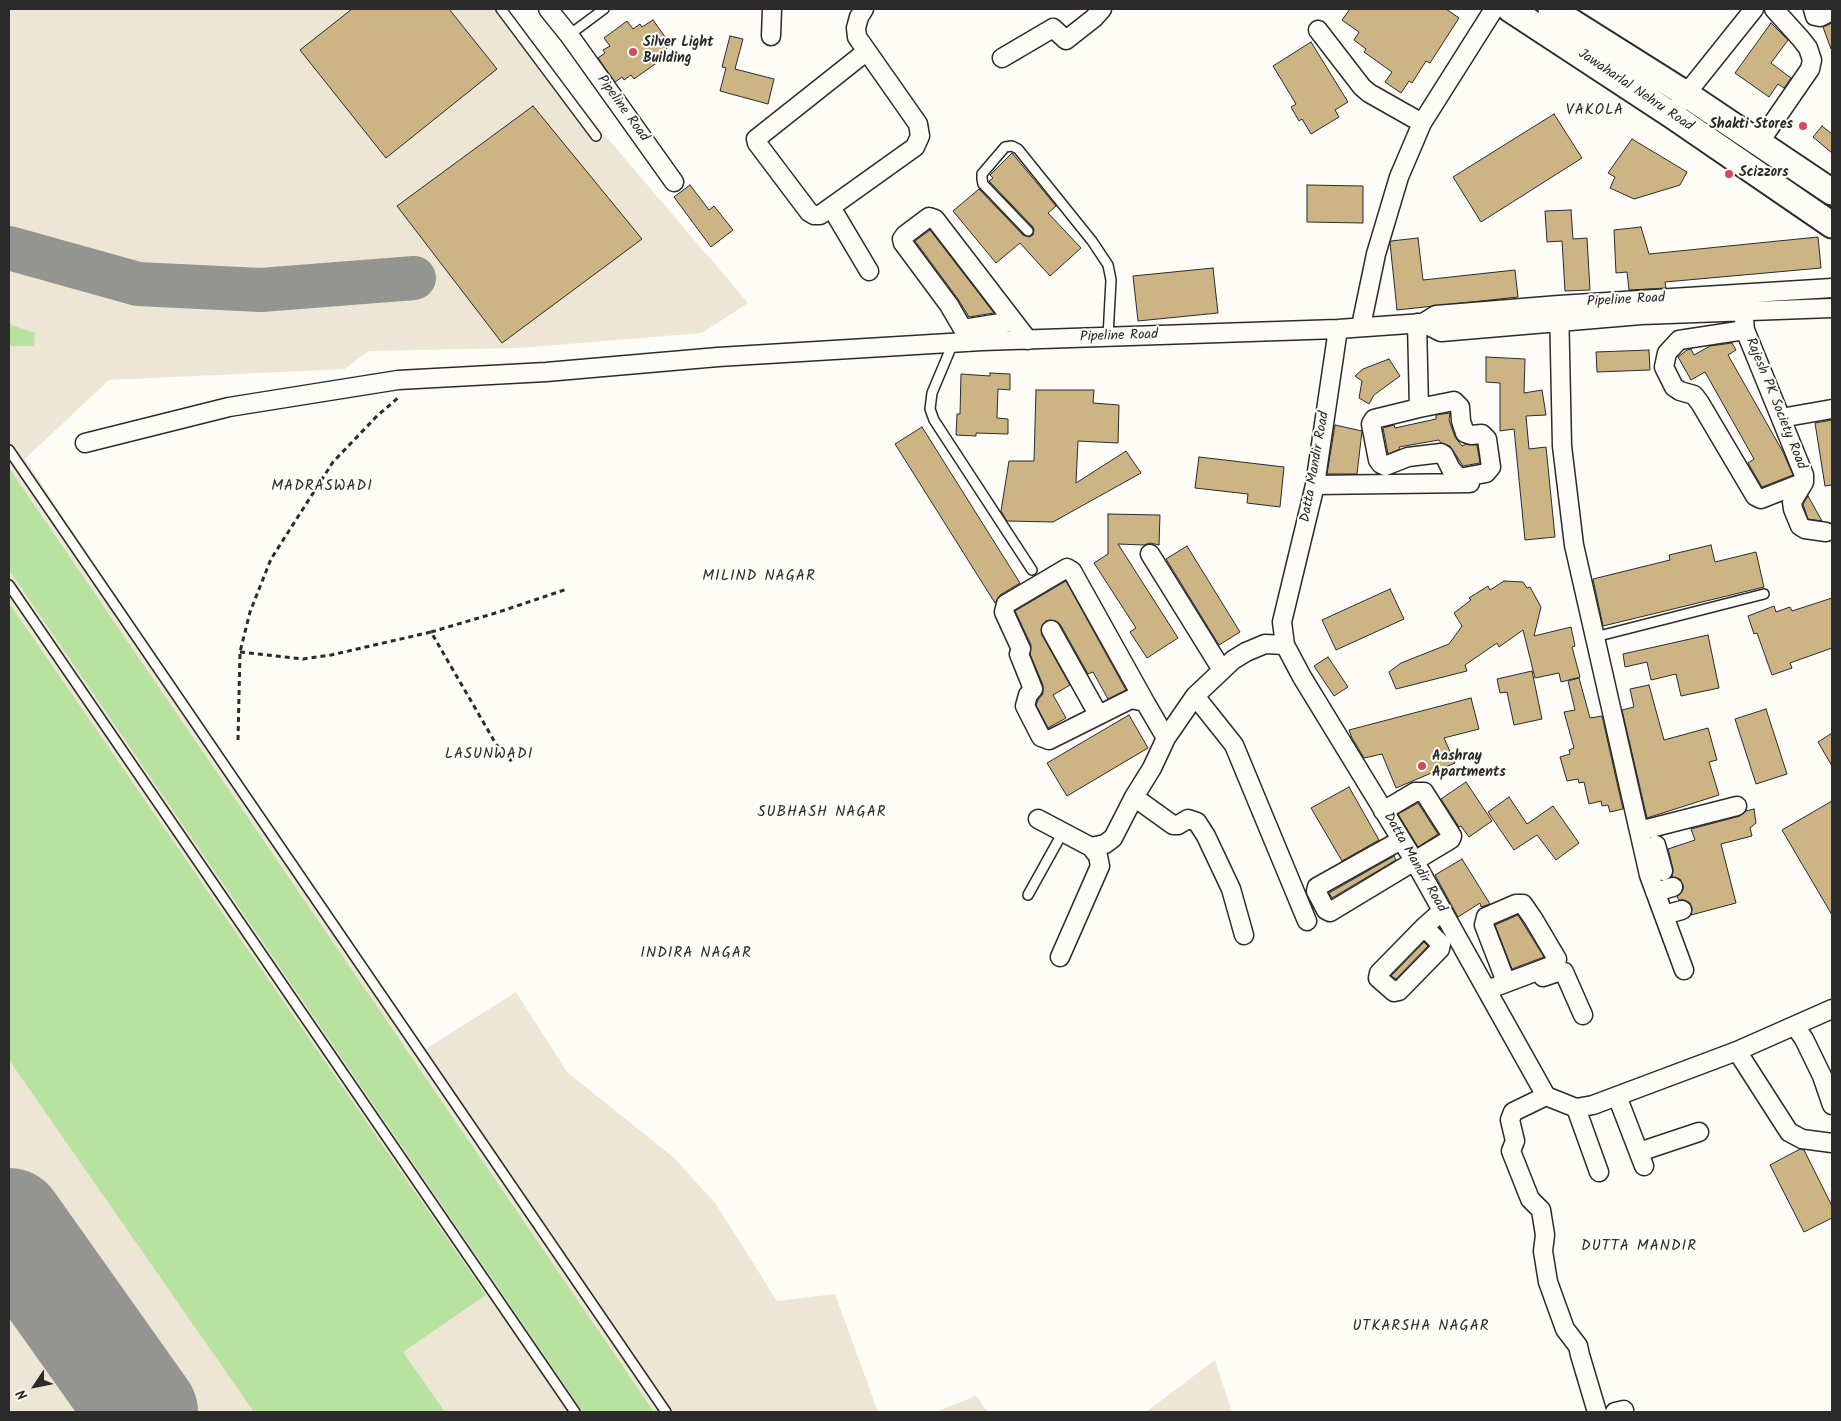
<!DOCTYPE html>
<style>
body{margin:0}
#map{position:relative;width:1841px;height:1421px;overflow:hidden;background:#fdfcf7;font-family:Kalam,sans-serif}
canvas{display:block}
.frame{position:absolute;inset:0;border:10px solid #2b2b2b;pointer-events:none}
.north{position:absolute;left:10px;top:1361px;width:50px;height:50px;-webkit-text-stroke:4px #fdfcf7;paint-order:stroke;rotate:236deg;font-size:14px;font-weight:700;line-height:20px;text-align:center;color:#2b2b2b}
.north::after{content:'';display:block;margin:auto;width:18px;height:22px;background:#2b2b2b;clip-path:polygon(50% 0,100% 100%,50% 72%,0 100%)}
</style>
<div id="map">
<canvas width="1841" height="1421"></canvas>
<div class="frame"></div>
<div class="north">N</div>
</div>
<script>
const ctx = document.querySelector('canvas').getContext('2d');
ctx.lineJoin = 'round';
function fillPath(path, color) { ctx.fillStyle = color; ctx.fill(path, 'evenodd'); }
const shape = rows => new Path2D(rows.map(r => 'M' + r).join(''));
function stroke(path, color, width, dash) { ctx.strokeStyle = color; ctx.lineWidth = width; ctx.lineCap = dash ? 'butt' : 'round'; ctx.setLineDash(dash || []); ctx.stroke(path); }
function drawText(font, color, halo, rows, align = 'center') {
  ctx.font = font + ' Kalam,sans-serif'; ctx.lineWidth = 4; ctx.setLineDash([]); ctx.textBaseline = 'middle'; ctx.strokeStyle = halo; ctx.fillStyle = color; for (const [text, x, y, turn = 0] of rows) {
    ctx.save(); ctx.translate(x, y); ctx.rotate((+turn || 0) * Math.PI / 180); ctx.textAlign = isNaN(turn) ? turn : align; if (halo) ctx.strokeText(text, 0, 0); ctx.fillText(text, 0, 0); ctx.restore();
  }
}
const built = shape([
 [9,9,505,9,557,79,748,303,702,333,519,348,368,351,345,369,109,380,25,459,187,705,421,1052,516,992,567,1072,673,1157,716,1204,777,1301,835,1294,878,1412,9,1412],
 [1215,1360,1232,1412,1146,1412],
 [976,1396,988,1412,935,1412]
]);
const green = shape([
 [9,324,35,333,34,346,9,346],
 [9,468,654,1412,583,1412,9,570],
 [9,603,486,1295,403,1352,445,1412,254,1412,9,1060]
]);
const taxiway = shape([
 [9,248,138,284,261,290,414,278]
]);
const runway = shape([
 [9,1223,143,1412]
]);
const building = shape([
 [352,9,449,9,497,69,386,158,300,50,352,9],
 [1350,9,1446,9,1459,18,1430,63,1426,61,1412,83,1409,81,1401,93,1385,82,1392,72,1364,52,1366,49,1354,40,1359,32,1342,20,1350,9],
 [653,20,671,45,655,57,658,62,634,79,631,75,624,80,622,77,615,82,598,58,605,53,603,50,610,46,604,38,627,21,633,29,640,24,642,27,653,20],
 [1771,23,1788,40,1771,63,1791,78,1784,88,1778,84,1769,97,1735,73,1771,23],
 [1832,23,1832,48,1831,49,1823,27,1832,23],
 [730,36,743,39,735,69,774,79,768,104,720,91,726,68,722,67,730,36],
 [1311,42,1348,102,1335,110,1339,117,1311,134,1302,119,1299,121,1291,107,1296,104,1273,66,1311,42],
 [533,106,642,239,502,343,397,206,533,106],
 [1554,114,1582,158,1481,222,1453,177,1554,114],
 [1822,126,1832,134,1832,153,1813,137,1822,126],
 [1632,139,1687,172,1680,185,1634,199,1610,188,1615,177,1608,173,1632,139],
 [1012,153,1056,206,1048,213,1081,248,1050,276,1020,243,996,263,953,211,979,189,1023,235,1029,237,1033,235,1034,230,1033,227,989,181,993,178,990,175,1012,153],
 [690,185,709,210,714,206,733,230,711,247,674,197,690,185],
 [1307,185,1363,186,1363,223,1307,222,1307,185],
 [1571,210,1573,239,1587,238,1590,290,1565,291,1562,241,1547,242,1545,211,1571,210],
 [1641,227,1649,254,1818,237,1821,268,1665,282,1666,288,1629,290,1627,272,1616,273,1614,230,1641,227],
 [930,230,994,313,969,317,958,299,915,241,930,230],
 [1418,238,1423,280,1515,270,1518,297,1397,310,1390,243,1391,241,1418,238],
 [1213,268,1218,313,1138,321,1133,276,1213,268],
 [1732,343,1736,350,1728,355,1783,452,1793,475,1762,487,1748,463,1754,459,1705,372,1691,380,1678,357,1687,350,1691,349,1694,355,1710,346,1732,343],
 [1649,350,1650,370,1597,372,1596,352,1649,350],
 [1486,357,1525,359,1524,393,1542,390,1546,415,1526,416,1529,449,1546,447,1555,537,1525,540,1514,429,1500,431,1500,383,1486,382,1486,357],
 [1389,359,1400,376,1374,395,1369,404,1359,398,1362,381,1355,376,1363,369,1389,359],
 [990,373,1010,374,1010,390,998,389,997,418,1008,419,1008,434,976,433,976,436,956,435,957,414,960,414,961,374,990,376,990,373],
 [1036,390,1094,390,1093,403,1119,405,1118,443,1078,441,1076,483,1126,451,1141,473,1053,522,1007,521,1001,511,1009,461,1034,461,1036,390],
 [1450,413,1449,420,1455,437,1462,446,1466,444,1477,445,1480,463,1463,466,1450,446,1441,443,1439,440,1399,447,1400,449,1388,454,1383,428,1394,425,1395,428,1436,419,1436,415,1450,413],
 [1832,420,1832,485,1825,486,1815,423,1832,420],
 [1335,425,1362,431,1357,474,1327,474,1335,425],
 [922,427,1020,583,1000,595,995,603,895,444,922,427],
 [1199,457,1284,467,1280,507,1247,503,1248,494,1195,488,1199,457],
 [1808,496,1822,521,1808,519,1803,504,1808,496],
 [1108,514,1160,515,1159,545,1150,543,1144,545,1118,544,1178,638,1147,658,1130,632,1136,628,1094,563,1108,554,1108,514],
 [1711,545,1715,562,1756,552,1764,587,1603,626,1593,579,1670,560,1669,555,1711,545],
 [1187,546,1240,632,1219,645,1166,559,1187,546],
 [1066,581,1126,690,1108,699,1093,672,1088,674,1060,624,1056,621,1046,621,1042,625,1042,635,1070,685,1053,695,1066,718,1048,728,1036,705,1038,700,1043,694,1043,685,1030,654,1031,645,1015,611,1066,581],
 [1504,581,1523,582,1527,588,1530,587,1541,607,1534,636,1571,627,1575,646,1572,647,1580,677,1561,682,1559,673,1535,678,1523,630,1499,647,1497,643,1465,665,1467,671,1396,689,1389,672,1401,663,1449,644,1462,626,1454,613,1471,600,1469,598,1488,586,1490,590,1504,581],
 [1390,589,1404,619,1336,650,1322,620,1390,589],
 [1832,598,1832,648,1790,663,1792,668,1772,675,1757,633,1754,634,1748,616,1774,606,1776,612,1790,607,1792,611,1832,598],
 [1708,635,1719,688,1681,696,1676,674,1651,680,1647,662,1625,667,1623,654,1708,635],
 [1328,657,1348,687,1334,696,1314,666,1328,657],
 [1532,671,1542,719,1514,725,1507,692,1500,693,1497,679,1532,671],
 [1579,678,1590,718,1602,716,1623,809,1610,812,1608,805,1602,806,1601,801,1589,804,1584,782,1579,783,1578,779,1567,781,1560,757,1570,754,1569,750,1574,748,1564,712,1575,710,1568,681,1579,678],
 [1649,685,1664,740,1708,728,1717,760,1709,762,1719,795,1647,818,1622,710,1634,707,1630,689,1649,685],
 [1471,698,1479,729,1444,738,1455,763,1396,788,1382,754,1364,758,1352,738,1349,730,1471,698],
 [1766,709,1787,774,1756,784,1735,719,1766,709],
 [1129,715,1148,748,1067,796,1047,763,1129,715],
 [1832,733,1832,766,1818,742,1832,733],
 [1466,782,1492,821,1469,837,1461,826,1459,827,1441,799,1466,782],
 [1349,787,1379,840,1342,861,1311,808,1349,787],
 [1509,797,1527,824,1553,806,1579,843,1556,860,1537,835,1514,850,1488,812,1509,797],
 [1832,801,1832,915,1782,830,1832,801],
 [1418,803,1438,834,1418,847,1398,814,1418,803],
 [1754,809,1756,823,1750,828,1752,836,1721,844,1736,903,1691,915,1692,908,1690,903,1684,900,1679,900,1677,897,1683,890,1683,885,1680,879,1672,877,1673,869,1668,849,1695,840,1691,829,1740,816,1746,811,1754,809],
 [1394,856,1396,860,1332,898,1329,893,1394,856],
 [1462,859,1490,904,1481,907,1480,903,1458,917,1435,875,1462,859],
 [1518,915,1544,957,1512,969,1495,925,1518,915],
 [1424,942,1428,946,1396,979,1391,976,1424,942],
 [1800,1149,1804,1150,1832,1206,1832,1218,1804,1232,1770,1165,1800,1149]
]);
const path = shape([
 [431,632,499,612,567,589],
 [240,652,303,659,331,655,431,632,496,744,512,762],
 [238,740,240,652,250,612,271,559,333,462,377,416,399,397]
]);
const service = shape([
 [501,9,596,136],
 [569,35,604,9],
 [1028,231,983,184,982,179,982,174,1005,147,1012,146,1018,149,1092,241,1108,265,1111,280,1108,337],
 [953,343,932,393,930,409,934,420,1032,570],
 [9,450,666,1412],
 [9,585,575,1412],
 [1595,637,1764,594],
 [1028,895,1063,832]
]);
const minor = shape([
 [548,9,569,35,674,182],
 [864,9,859,17,856,28,857,37,918,124,920,136,915,147,831,207,869,271],
 [1813,9,1815,16,1820,17,1832,11],
 [1318,30,1362,87,1369,93,1422,123],
 [771,36,772,9],
 [1002,58,1053,28,1066,40,1094,18,1102,9],
 [1680,103,1686,94,1754,9],
 [1759,143,1810,69,1812,60,1808,48,1801,39,1774,9],
 [831,207,820,215,814,215,809,212,757,143,756,139,867,51],
 [1559,305,1562,446,1574,545,1649,875,1684,970],
 [1744,320,1745,330,1804,475,1804,482,1792,502,1793,509,1800,526,1805,529,1826,532],
 [1417,323,1419,408,1454,401,1460,407,1461,421,1465,433,1471,435,1482,434,1487,439,1491,467,1486,473,1459,478,1451,469,1444,455,1441,453,1408,457,1385,466,1381,464,1378,460,1371,424,1374,419,1419,408],
 [1423,323,1436,315,1559,305,1832,288],
 [1361,326,1376,254,1399,177,1422,123,1494,9],
 [963,329,1013,321],
 [1338,329,1315,485,1282,622,1285,645,1302,677,1415,862,1546,1096,1576,1108,1593,1105,1737,1051,1832,1009],
 [1745,330,1679,340,1667,353,1664,367,1674,387,1680,391,1694,395,1700,403,1755,496,1761,499,1804,482],
 [968,342,963,329,949,305,903,243,902,239,905,235,929,217,935,219,1028,340],
 [1781,418,1832,409],
 [85,443,229,407,398,380,546,372,718,357,982,341,1338,329,1423,323,1441,332,1641,315,1832,308],
 [1315,485,1470,483],
 [1150,554,1222,670],
 [1051,630,1098,714],
 [1195,696,1234,745,1307,921],
 [1145,702,1072,571,1067,568,1006,604,1004,612,1021,649,1019,654,1033,689,1028,695,1025,706,1041,737,1049,740,1131,699,1145,702,1166,738],
 [1134,797,1173,825,1178,825,1188,819,1197,822,1206,836,1231,889,1244,935],
 [1383,811,1415,792,1424,792,1452,836,1451,839,1330,912,1326,910,1316,891,1317,887,1401,840],
 [1038,819,1091,847,1105,844,1113,838,1134,797,1152,768,1166,738,1195,696,1233,660,1246,652,1265,644,1285,645],
 [1639,831,1737,806],
 [1656,845,1663,871],
 [1655,892,1673,887],
 [1664,915,1682,910],
 [1424,927,1441,944,1440,949,1399,991,1394,992,1378,978,1379,973,1424,927,1442,911],
 [1060,957,1100,866,1098,856,1091,847],
 [1543,977,1558,972,1564,972,1583,1015],
 [1487,990,1556,964,1557,959,1534,920,1523,904,1516,904,1486,917,1484,925,1506,982],
 [1795,1026,1804,1039,1822,1076,1832,1105],
 [1737,1051,1789,1132,1802,1139,1832,1143],
 [1546,1096,1513,1112,1510,1120,1515,1141,1511,1151,1530,1199,1541,1210,1545,1235,1543,1251,1548,1282,1565,1329,1578,1346,1580,1355,1597,1412],
 [1617,1096,1644,1166],
 [1576,1108,1599,1172],
 [1639,1152,1699,1132],
 [1615,1412,1624,1410]
]);
const secondary = shape([
 [1510,9,1673,116,1832,225],
 [1551,9,1686,94,1832,192]
]);
const markers = [
 [633,52,5,"#d1495b"],
 [1803,126,5,"#d1495b"],
 [1729,174,5,"#d1495b"],
 [1422,766,5,"#d1495b"]
];
const poiNames = [
 ["Silver Light",643,44],
 ["Building",643,60],
 ["Shakti Stores",1793,126,"right"],
 ["Scizzors",1739,174],
 ["Aashray",1432,758],
 ["Apartments",1432,774]
];
const streetNames = [
 ["Jawaharlal Nehru Road",1635,91,34],
 ["Pipeline Road",622,109,54],
 ["Pipeline Road",1626,301,-3],
 ["Pipeline Road",1119,337,-2],
 ["Rajesh PK Society Road",1775,404,68],
 ["Datta Mandir Road",1316,467,-80],
 ["Datta Mandir Road",1414,863,60]
];
const neighbourhoodNames = [
 ["VAKOLA",1595,111],
 ["MADRASWADI",322,487],
 ["MILIND NAGAR",759,577],
 ["LASUNWADI",489,755],
 ["SUBHASH NAGAR",822,813],
 ["INDIRA NAGAR",696,954],
 ["DUTTA MANDIR",1639,1247],
 ["UTKARSHA NAGAR",1421,1327]
];
fillPath(built, '#eee6d4');
fillPath(green, '#b8e29f');
stroke(taxiway, '#949491', 44);
stroke(runway, '#949491', 110);
fillPath(building, '#ccb484');
stroke(building, '#2b2b2b', 1);
stroke(service, '#2b2b2b', 12);
stroke(minor, '#2b2b2b', 21);
stroke(secondary, '#2b2b2b', 29);
stroke(path, '#2b2b2b', 3, [5, 4]);
stroke(service, '#fdfcf7', 9);
stroke(minor, '#fdfcf7', 18);
stroke(secondary, '#fdfcf7', 25);
for (const [x, y, r, color] of markers) { const dot = new Path2D(); dot.arc(x, y, r, 0, 2 * Math.PI); ctx.fillStyle = color; ctx.fill(dot); stroke(dot, '#fdfcf7', 2); }
drawText('bold 14px', '#2b2b2b', '#fdfcf7', poiNames, 'left');
drawText('14px', '#2b2b2b', '#fdfcf7', streetNames);
ctx.letterSpacing = '1px';
drawText('15px', '#2b2b2b', '#fdfcf7', neighbourhoodNames);
ctx.letterSpacing = '0px';
</script>
